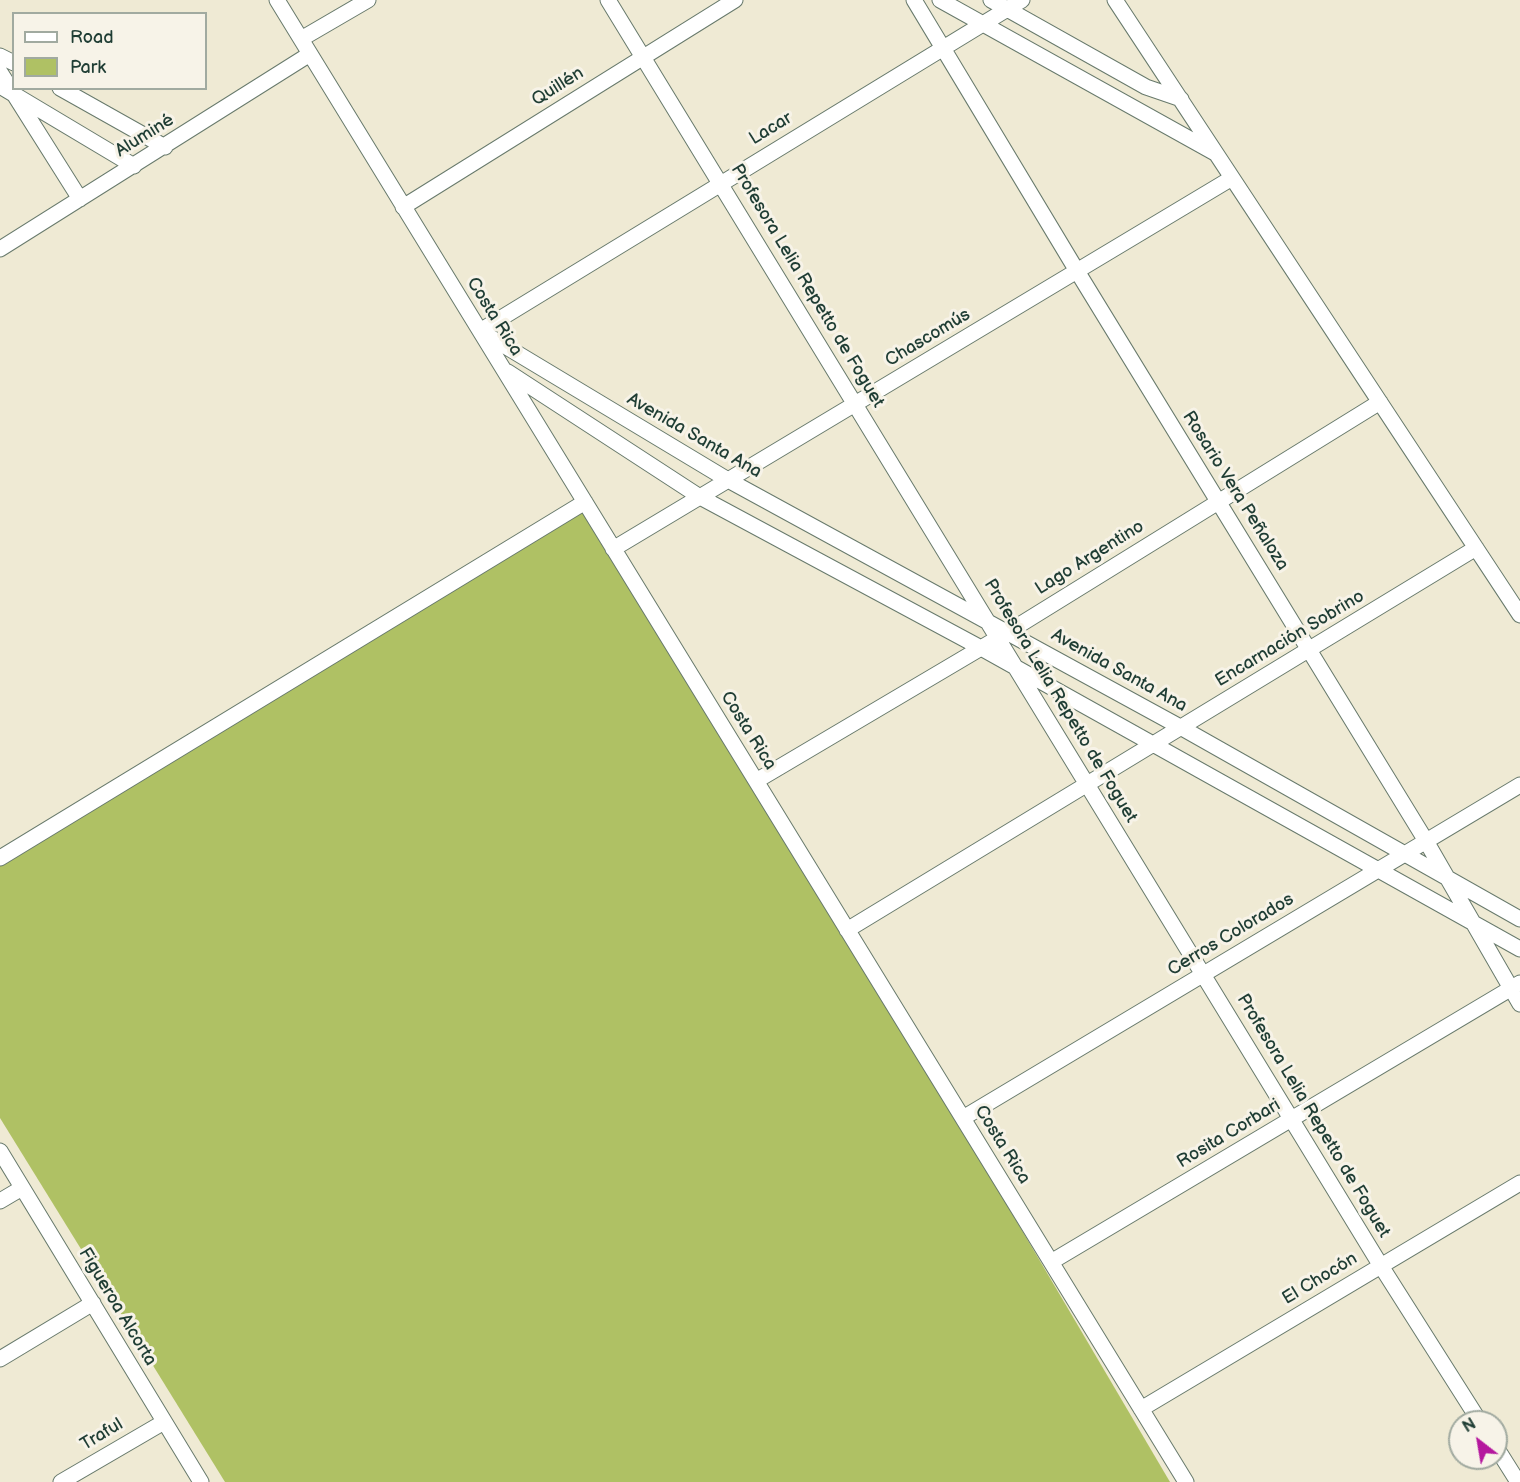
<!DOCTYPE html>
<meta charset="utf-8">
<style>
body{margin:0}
#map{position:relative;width:1520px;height:1482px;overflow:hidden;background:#efead4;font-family:"Balsamiq Sans",sans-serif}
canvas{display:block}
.legend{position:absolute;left:12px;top:12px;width:195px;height:78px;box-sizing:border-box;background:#f7f3e8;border:2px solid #a1aaa0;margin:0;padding:8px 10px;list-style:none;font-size:18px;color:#1f3d34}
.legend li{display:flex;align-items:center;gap:12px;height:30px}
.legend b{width:30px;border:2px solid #a1aaa0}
.north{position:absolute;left:1448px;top:1410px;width:60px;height:60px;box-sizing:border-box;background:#f7f3e8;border:2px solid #a1aaa0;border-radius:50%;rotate:329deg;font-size:16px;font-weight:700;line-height:24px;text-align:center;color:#1f3d34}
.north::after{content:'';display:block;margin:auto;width:21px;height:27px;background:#b5179e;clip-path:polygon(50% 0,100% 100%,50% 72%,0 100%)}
</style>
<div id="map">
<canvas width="1520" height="1482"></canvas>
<ul class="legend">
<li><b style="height:8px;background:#fff"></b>Road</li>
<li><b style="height:16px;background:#afc164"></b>Park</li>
</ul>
<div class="north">N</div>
</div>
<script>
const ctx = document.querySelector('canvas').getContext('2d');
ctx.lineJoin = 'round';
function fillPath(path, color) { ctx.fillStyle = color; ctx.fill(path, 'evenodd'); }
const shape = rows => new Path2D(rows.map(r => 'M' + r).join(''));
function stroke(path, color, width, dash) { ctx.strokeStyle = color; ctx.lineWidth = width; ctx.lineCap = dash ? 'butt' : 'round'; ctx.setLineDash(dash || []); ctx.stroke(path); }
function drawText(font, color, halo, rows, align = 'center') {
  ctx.font = font + ' "Balsamiq Sans",sans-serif'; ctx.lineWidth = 6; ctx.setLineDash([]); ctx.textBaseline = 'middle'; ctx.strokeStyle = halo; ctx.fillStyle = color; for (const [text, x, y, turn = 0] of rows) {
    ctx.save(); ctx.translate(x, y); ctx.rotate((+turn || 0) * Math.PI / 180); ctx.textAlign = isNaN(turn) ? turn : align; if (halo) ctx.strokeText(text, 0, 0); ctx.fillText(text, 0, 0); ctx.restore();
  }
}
const green = shape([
 [583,509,960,1125,1170,1482,225,1482,0,1118,0,859]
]);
const street = shape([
 [277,0,1186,1482],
 [608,0,1381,1266,1480,1422],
 [914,0,1077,271,1426,841,1520,1004],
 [940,0,1215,153],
 [991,0,1146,87,1181,99],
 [1022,0,480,331,728,480,1182,728,1520,919],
 [1115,0,1520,615],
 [301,39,368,0],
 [0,56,14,63],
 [0,72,80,199],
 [0,86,134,166],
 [60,88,165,147],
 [403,207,735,0],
 [0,249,310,54],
 [508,372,700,497,981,648,1520,949],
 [613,549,1232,178],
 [756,781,1008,632,1380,402],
 [0,858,585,502],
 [847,930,1476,548],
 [963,1118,1520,785],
 [0,1151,201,1482],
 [0,1201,22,1188],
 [1051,1262,1520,983],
 [0,1359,93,1303],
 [1141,1409,1520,1183],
 [1496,1447,1518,1482],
 [61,1482,164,1422]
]);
const streetNames = [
 ["Quillén",558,87,-32],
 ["Lacar",771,129,-31],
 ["Aluminé",145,136,-32],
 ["Profesora Lelia Repetto de Foguet",807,286,59],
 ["Costa Rica",494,317,58],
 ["Chascomús",928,338,-31],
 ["Avenida Santa Ana",694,436,30],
 ["Rosario Vera Peñaloza",1235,491,58],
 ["Lago Argentino",1090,558,-32],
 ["Encarnación Sobrino",1290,639,-31],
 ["Avenida Santa Ana",1119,671,29],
 ["Profesora Lelia Repetto de Foguet",1060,701,59],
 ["Costa Rica",748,731,58],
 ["Cerros Colorados",1231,935,-31],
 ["Profesora Lelia Repetto de Foguet",1313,1116,59],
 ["Rosita Corbari",1229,1134,-31],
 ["Costa Rica",1002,1145,58],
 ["El Chocón",1320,1279,-31],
 ["Figueroa Alcorta",117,1307,59],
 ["Traful",102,1435,-31]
];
fillPath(green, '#afc164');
stroke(street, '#687a6c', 17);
stroke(street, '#fff', 15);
drawText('18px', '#1f3d34', '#f7f3e8', streetNames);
</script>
